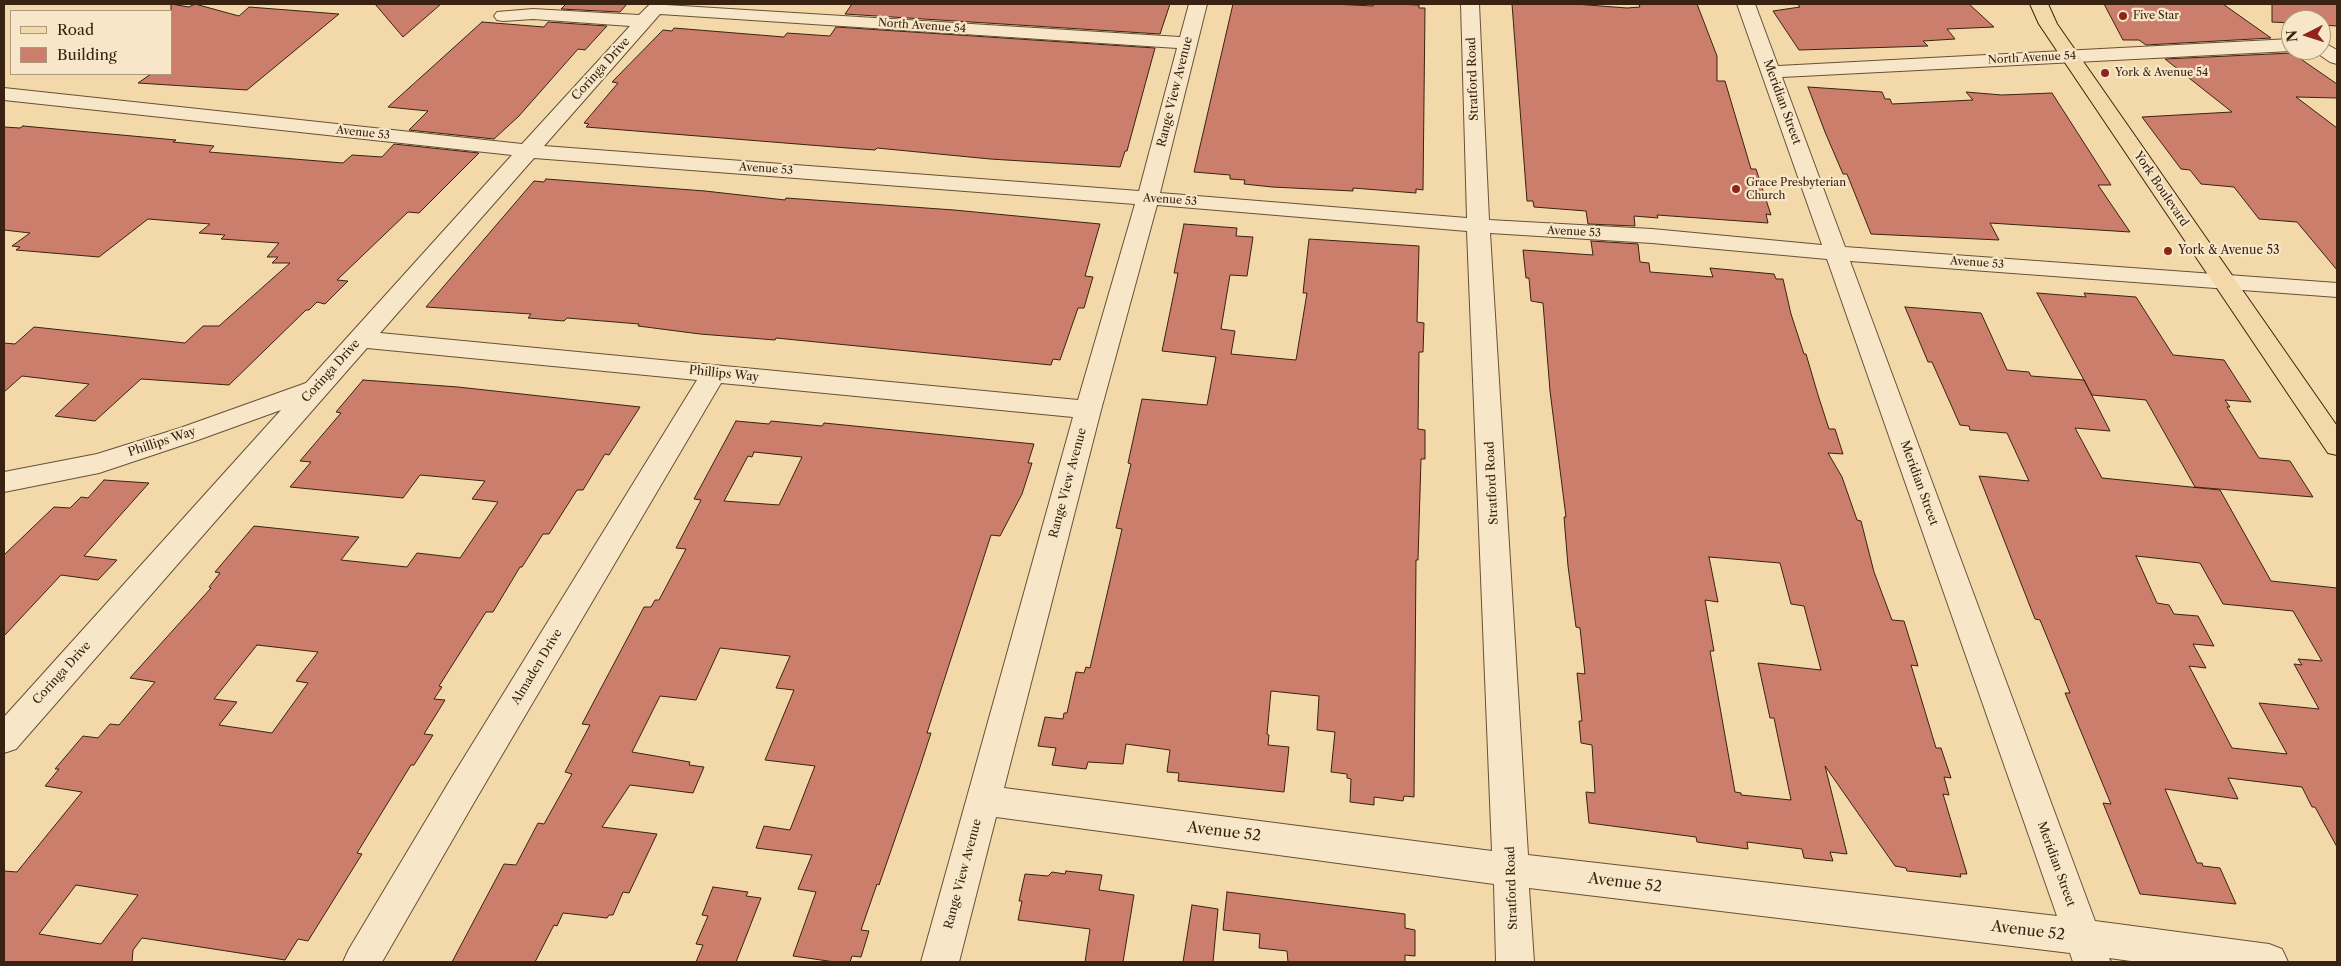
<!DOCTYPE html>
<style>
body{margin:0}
#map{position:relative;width:2341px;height:966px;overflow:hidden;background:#f3d9aa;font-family:"Libre Caslon Text",serif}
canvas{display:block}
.frame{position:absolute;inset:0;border:5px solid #392211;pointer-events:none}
.legend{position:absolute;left:10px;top:10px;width:162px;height:65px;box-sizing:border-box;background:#f7e6c8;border:1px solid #ab987f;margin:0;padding:6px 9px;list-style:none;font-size:15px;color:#392211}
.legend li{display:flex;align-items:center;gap:10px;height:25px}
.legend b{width:25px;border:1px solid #ab987f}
.north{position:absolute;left:2281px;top:10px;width:50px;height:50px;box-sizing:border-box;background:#f7e6c8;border:1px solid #ab987f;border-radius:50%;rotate:265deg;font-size:14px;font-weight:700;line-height:20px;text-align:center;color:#392211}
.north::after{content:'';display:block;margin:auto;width:18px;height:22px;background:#8f2418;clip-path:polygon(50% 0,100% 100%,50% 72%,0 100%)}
</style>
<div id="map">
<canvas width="2341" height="966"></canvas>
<div class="frame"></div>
<ul class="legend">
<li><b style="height:6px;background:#f3d9aa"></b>Road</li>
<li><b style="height:14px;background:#cb7e6b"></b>Building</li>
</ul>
<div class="north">N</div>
</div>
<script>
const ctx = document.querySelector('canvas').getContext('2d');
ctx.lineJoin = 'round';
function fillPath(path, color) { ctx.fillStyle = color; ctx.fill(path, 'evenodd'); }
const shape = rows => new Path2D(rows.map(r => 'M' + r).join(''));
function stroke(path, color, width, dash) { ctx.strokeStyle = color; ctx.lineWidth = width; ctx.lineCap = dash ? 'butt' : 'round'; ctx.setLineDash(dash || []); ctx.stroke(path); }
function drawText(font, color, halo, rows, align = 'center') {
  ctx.font = font + ' "Libre Caslon Text",serif'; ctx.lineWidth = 4.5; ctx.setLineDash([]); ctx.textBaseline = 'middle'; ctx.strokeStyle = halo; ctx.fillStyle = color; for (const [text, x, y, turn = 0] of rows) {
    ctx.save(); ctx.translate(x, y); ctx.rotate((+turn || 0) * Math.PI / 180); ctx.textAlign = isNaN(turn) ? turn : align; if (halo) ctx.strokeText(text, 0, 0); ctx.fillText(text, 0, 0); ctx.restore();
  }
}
const building = shape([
 [171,4,189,7,195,4,239,16,249,7,339,14,247,90,138,83,151,74,171,74,171,4],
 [375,4,441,4,403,37,375,4],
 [566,4,627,4,620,12,561,9,566,4],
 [852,4,1170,4,1160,34,845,14,852,4],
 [1233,4,1333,4,1373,6,1373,4,1396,4,1419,5,1419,8,1425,8,1423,190,1416,189,1416,193,1353,188,1353,191,1272,187,1244,184,1245,180,1230,179,1230,175,1194,172,1233,4],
 [1512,4,1575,4,1627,8,1640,7,1639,4,1697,4,1717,56,1717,81,1725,81,1751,169,1756,169,1771,215,1766,214,1768,223,1657,215,1658,218,1634,216,1635,226,1588,224,1586,211,1534,207,1533,201,1527,201,1512,4],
 [1797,4,1969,4,1994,27,1947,29,1955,39,1923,41,1928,46,1799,50,1773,11,1800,7,1797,4],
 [2104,4,2223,4,2271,38,2146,45,2139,40,2123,40,2104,4],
 [2272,4,2337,4,2337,26,2321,25,2321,20,2291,20,2291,23,2272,22,2272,4],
 [482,22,544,27,548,22,607,26,585,50,578,49,519,116,494,139,409,130,428,111,388,107,482,22],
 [836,27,1155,48,1127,151,1125,151,1120,167,990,159,877,148,875,150,847,148,586,127,589,124,584,123,618,83,612,82,663,30,672,31,674,28,784,37,787,33,830,36,836,27],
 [2292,53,2337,84,2337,98,2296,97,2337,128,2337,270,2297,222,2259,219,2234,187,2201,184,2190,170,2181,169,2142,117,2232,112,2165,59,2292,53],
 [1808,87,1882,92,1885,99,1890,99,1892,104,1973,100,1966,92,2002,95,2052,93,2111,185,2098,185,2130,232,1990,223,1999,240,1871,234,1847,174,1843,174,1825,132,1808,87],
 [23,126,176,140,173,142,214,146,209,152,343,163,352,155,382,157,394,144,479,153,419,213,408,212,337,280,348,281,325,304,317,302,309,310,306,310,229,385,141,379,95,421,55,416,89,384,22,376,4,392,4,343,15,344,34,327,185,343,203,326,219,326,290,263,272,263,278,257,267,257,279,243,221,239,225,235,199,233,210,224,148,219,99,257,16,250,20,247,12,246,30,233,4,230,4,127,20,128,23,126],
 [546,179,705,191,785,200,786,198,954,210,1100,224,1085,276,1093,277,1084,308,1078,308,1060,360,1053,359,1051,365,776,338,775,340,700,334,638,326,639,324,567,318,564,321,528,318,531,314,426,307,534,181,544,182,546,179],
 [1184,224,1237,228,1236,236,1253,237,1247,276,1230,275,1221,329,1235,331,1231,354,1296,360,1307,293,1303,293,1309,239,1419,246,1417,322,1424,323,1423,352,1419,352,1418,429,1425,430,1425,459,1421,459,1418,560,1416,560,1414,797,1404,796,1403,801,1374,797,1374,805,1350,802,1351,779,1347,778,1347,774,1331,772,1335,732,1317,730,1319,696,1271,691,1267,734,1269,735,1268,745,1289,747,1284,792,1178,781,1179,773,1167,772,1170,750,1126,744,1123,764,1088,762,1086,769,1052,765,1056,748,1038,746,1045,717,1063,719,1064,713,1067,713,1076,672,1084,673,1086,667,1090,668,1122,529,1116,528,1131,464,1128,463,1142,399,1207,405,1216,357,1162,351,1178,273,1174,273,1184,224],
 [1591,241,1638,244,1640,262,1649,263,1650,272,1713,277,1710,268,1774,274,1776,279,1783,279,1791,314,1804,354,1806,354,1818,395,1829,429,1835,429,1843,454,1828,453,1842,477,1857,520,1861,521,1874,572,1892,620,1904,621,1918,666,1911,665,1936,748,1941,748,1951,778,1944,777,1949,795,1943,794,1967,874,1960,874,1961,877,1907,871,1906,868,1895,866,1825,766,1847,854,1830,852,1833,861,1804,858,1802,849,1747,842,1748,849,1697,842,1696,837,1589,823,1586,792,1595,793,1592,745,1581,743,1579,721,1582,721,1577,673,1585,674,1580,628,1576,627,1568,566,1564,517,1566,517,1550,391,1543,303,1531,301,1529,278,1526,278,1523,250,1593,255,1591,241],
 [1709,557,1780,563,1791,604,1804,606,1821,670,1758,663,1770,718,1774,718,1791,800,1741,795,1741,793,1735,792,1710,651,1714,651,1705,600,1718,602,1709,557],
 [2037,293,2086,297,2084,293,2136,297,2173,355,2224,360,2251,402,2225,400,2230,407,2227,407,2259,458,2290,461,2313,497,2195,487,2146,400,2092,395,2037,293],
 [1905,307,1981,313,2007,370,2029,372,2031,376,2084,380,2110,431,2075,428,2102,478,2220,490,2271,581,2337,588,2337,847,2315,807,2312,807,2302,787,2228,778,2238,799,2165,789,2197,863,2202,863,2203,866,2220,868,2236,904,2140,894,2103,803,2111,804,2065,693,2070,693,2040,620,2035,619,1979,476,2029,481,2007,433,1970,430,1969,426,1960,425,1932,362,1928,362,1905,307],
 [2136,556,2200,563,2223,604,2293,611,2322,661,2298,659,2302,665,2294,664,2319,709,2259,703,2287,754,2232,748,2189,666,2206,668,2193,644,2214,646,2198,616,2174,614,2169,605,2157,603,2136,556],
 [363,380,458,387,640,407,609,455,605,454,583,490,577,490,549,534,543,534,522,567,520,567,493,612,486,612,439,686,442,687,434,699,445,700,424,734,433,735,414,765,411,765,357,853,362,854,308,941,298,939,285,960,142,938,133,950,132,962,4,962,4,871,17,872,82,792,45,786,59,769,55,769,83,736,98,738,110,724,119,725,155,682,130,678,211,588,209,587,220,573,215,572,254,526,359,537,341,560,407,567,417,553,460,558,498,502,472,499,485,481,420,475,403,498,290,487,311,462,300,461,341,413,336,412,363,380],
 [257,645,318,652,296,681,308,683,272,733,219,725,237,702,214,699,257,645],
 [76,885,138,895,101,944,39,934,76,885],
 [736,421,769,424,771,421,822,426,824,423,1034,444,1028,463,1032,463,1022,494,1000,536,991,535,927,733,931,733,919,770,879,885,877,884,861,930,869,931,861,957,852,956,850,962,835,962,793,956,816,892,798,889,812,855,756,848,764,826,790,830,815,766,765,760,794,690,776,688,790,656,720,648,696,700,660,696,632,752,690,762,689,765,704,767,693,793,630,785,602,827,657,834,629,893,623,892,613,915,609,915,607,918,563,913,557,926,554,925,535,962,452,962,504,864,516,865,538,823,544,824,572,774,565,772,590,725,582,724,644,607,651,607,655,600,659,600,686,549,676,548,701,500,694,499,736,421],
 [754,452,802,457,779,505,724,501,748,456,752,457,754,452],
 [104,480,149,483,84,556,117,560,98,580,61,575,4,636,4,555,54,507,70,508,81,497,88,498,104,480],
 [1066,871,1102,875,1099,890,1134,895,1123,962,1085,962,1090,929,1018,920,1022,901,1019,901,1025,874,1048,876,1052,872,1065,874,1066,871],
 [713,887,748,892,746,896,761,898,736,962,696,962,703,945,696,944,708,916,702,915,713,887],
 [1227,892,1405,914,1405,928,1415,930,1415,956,1405,955,1405,962,1288,962,1287,951,1259,948,1260,934,1223,930,1227,892],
 [1192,905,1218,909,1213,962,1183,962,1192,905]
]);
const minor = shape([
 [650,4,1180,37,1189,4,1207,4,1160,193,1467,218,1461,4,1479,4,1489,220,1652,229,1822,245,1737,4,1755,4,1778,66,2291,39,2291,50,2293,50,2291,51,1782,77,1845,247,2337,283,2337,297,1850,261,2095,921,2269,944,2282,949,2288,962,2138,962,2109,958,2111,962,2073,962,2070,953,1529,888,1534,962,1496,962,1494,884,996,817,959,962,921,962,1073,417,721,383,476,799,382,962,343,962,349,949,452,777,697,380,367,348,16,749,4,753,4,717,281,410,198,440,99,473,4,492,4,472,97,454,180,428,306,383,512,155,4,100,4,88,522,144,630,26,533,19,503,21,497,20,494,16,497,12,533,9,639,15,650,4],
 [660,14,1177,48,1139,191,544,146,660,14],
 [534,158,1135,204,1078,400,380,333,534,158],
 [1157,205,1467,231,1492,851,1004,788,1101,410,1157,205],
 [1490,233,1652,243,1827,259,2057,916,1528,855,1490,233],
 [2321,41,2337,50,2337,64,2330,62,2314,51,2321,50,2321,41]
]);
const major = shape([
 [2030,4,2048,4,2057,24,2337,426,2337,455,2328,453,2039,24,2030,4]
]);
const markers = [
 [2123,16,5,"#8f2418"],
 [2105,73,5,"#8f2418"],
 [1736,189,5,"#8f2418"],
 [2168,251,5,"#8f2418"]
];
const farPoinames = [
 ["Five Star",2133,16],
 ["York & Avenue 54",2115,73],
 ["Grace Presbyterian",1746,183],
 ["Church",1746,196]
];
const farStreetnames = [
 ["North Avenue 54",922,26,4],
 ["North Avenue 54",2032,58,-3],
 ["Avenue 53",363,133,6],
 ["Avenue 53",766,169,4],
 ["Avenue 53",1170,200,4],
 ["Avenue 53",1574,232,3],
 ["Avenue 53",1977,263,4]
];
const streetNames = [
 ["Coringa Drive",601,69,-48],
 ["Stratford Road",1473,79,-92],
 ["Range View Avenue",1175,92,-76],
 ["Meridian Street",1782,102,70],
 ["York Boulevard",2161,189,56],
 ["Coringa Drive",331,371,-48],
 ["Phillips Way",724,374,6],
 ["Phillips Way",162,442,-18],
 ["Range View Avenue",1068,483,-75],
 ["Stratford Road",1492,483,-93],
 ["Meridian Street",1919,483,70],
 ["Almaden Drive",537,667,-59],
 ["Coringa Drive",62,673,-48],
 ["Meridian Street",2056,864,70],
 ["Range View Avenue",963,874,-75],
 ["Stratford Road",1512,888,-92]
];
const poiNames = [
 ["York & Avenue 53",2178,251]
];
const nearStreetnames = [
 ["Avenue 52",1224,832,7],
 ["Avenue 52",1625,883,7],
 ["Avenue 52",2028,931,7]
];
fillPath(building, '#cb7e6b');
stroke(building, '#392211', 1);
stroke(minor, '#685037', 2);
stroke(major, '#392211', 2);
fillPath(minor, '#f7e6c8');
fillPath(major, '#f3d9aa');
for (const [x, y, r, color] of markers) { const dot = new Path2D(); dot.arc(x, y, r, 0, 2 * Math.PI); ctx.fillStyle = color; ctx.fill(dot); stroke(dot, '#f7e6c8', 2); }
drawText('11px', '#392211', '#f7e6c8', farPoinames, 'left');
drawText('11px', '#392211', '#f7e6c8', farStreetnames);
drawText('12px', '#392211', '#f7e6c8', streetNames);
drawText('12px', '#392211', '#f7e6c8', poiNames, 'left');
drawText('15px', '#392211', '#f7e6c8', nearStreetnames);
</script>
